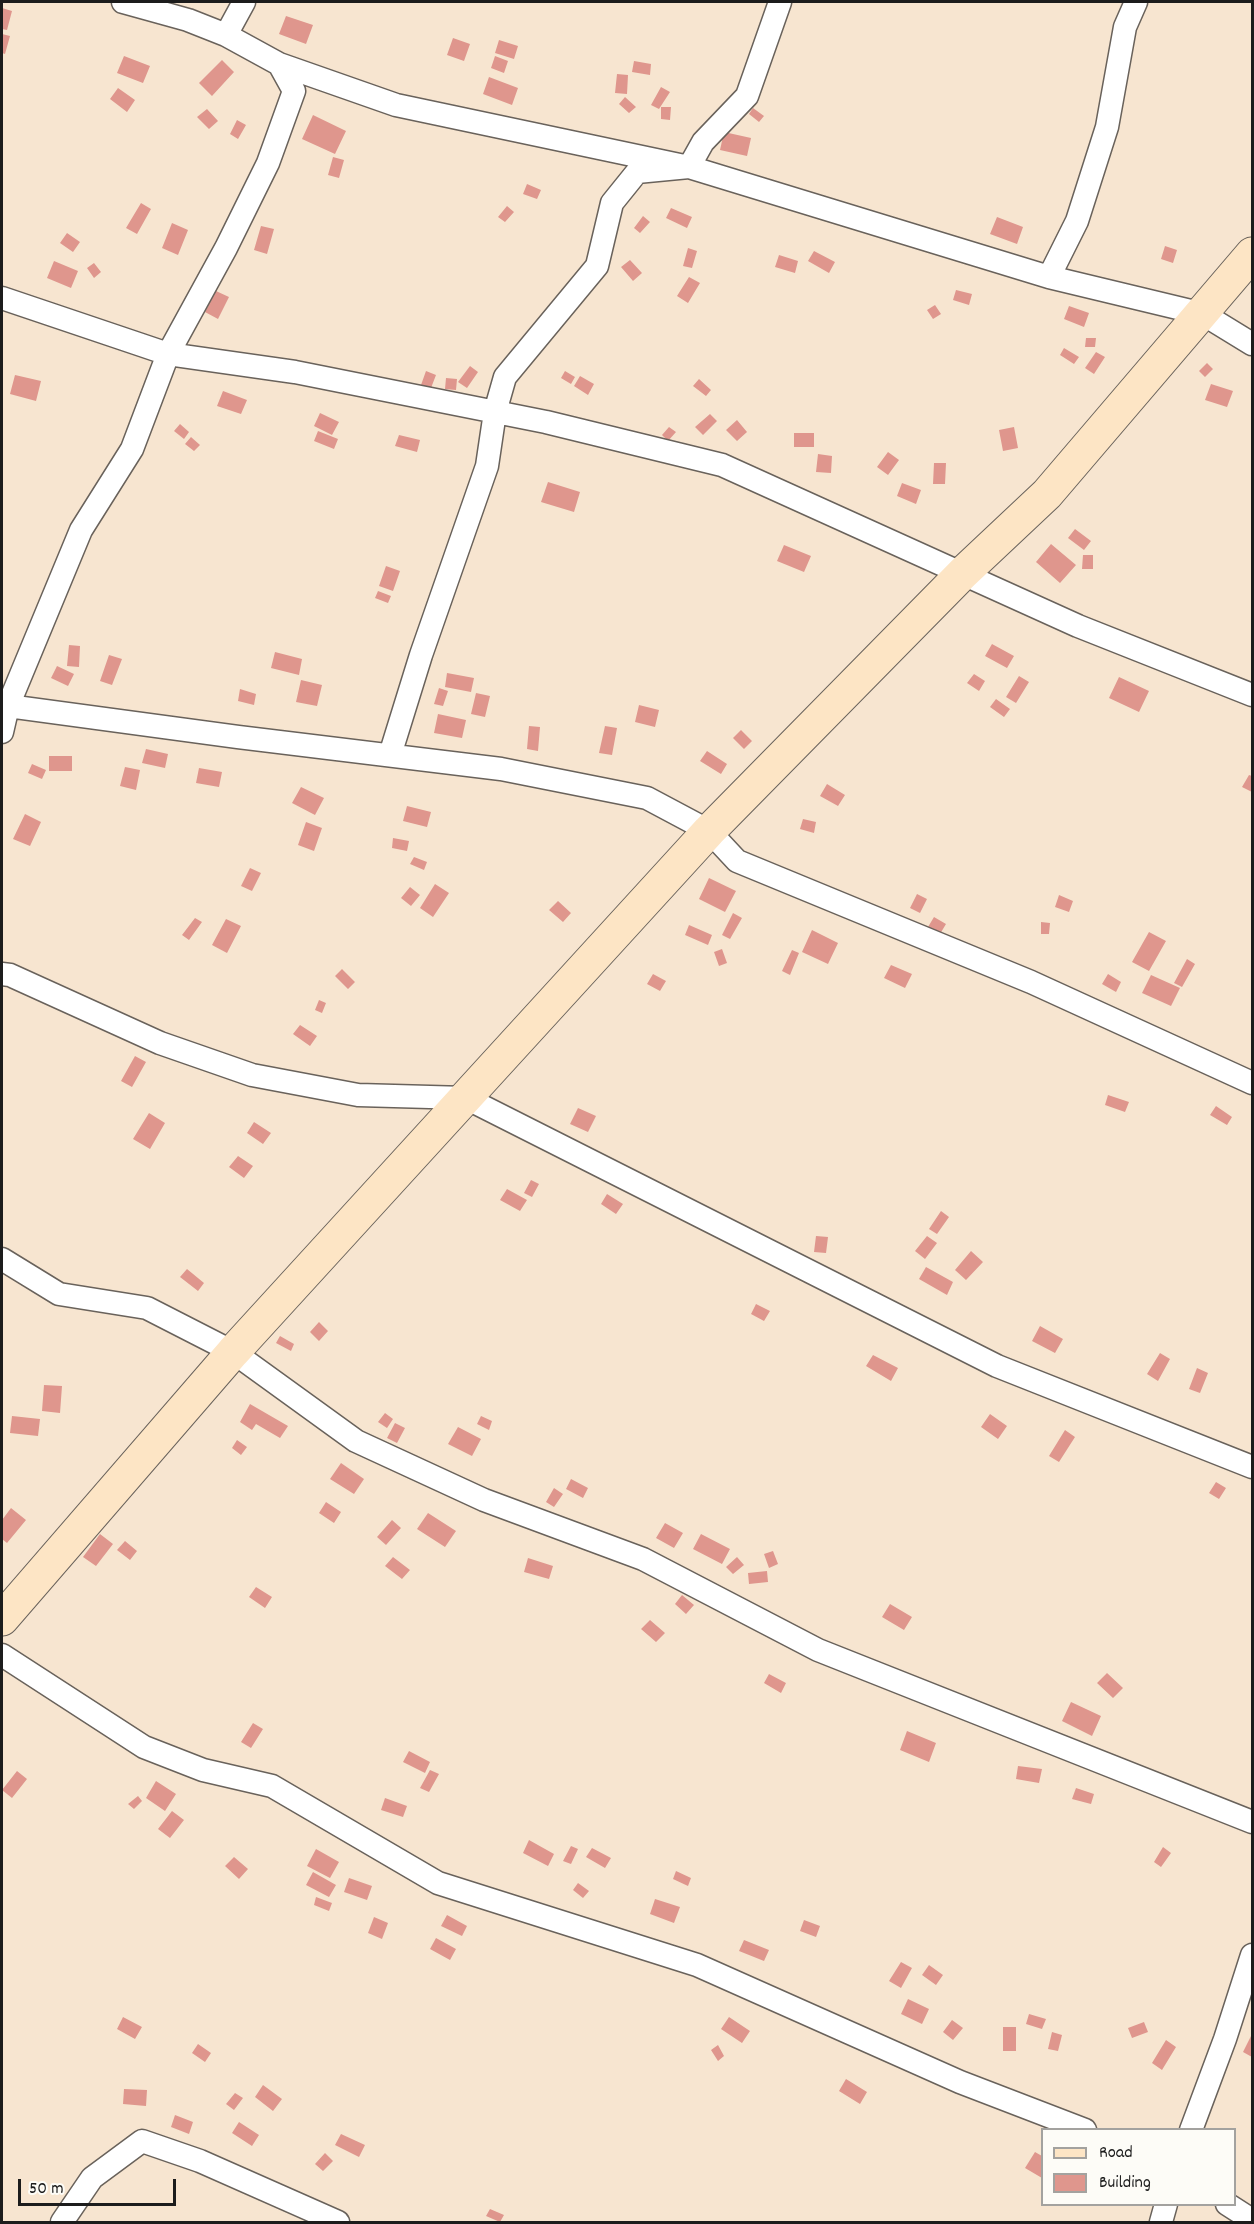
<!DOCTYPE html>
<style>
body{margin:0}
#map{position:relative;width:1254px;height:2224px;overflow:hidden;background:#f7e5d0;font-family:Dekko,sans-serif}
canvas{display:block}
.frame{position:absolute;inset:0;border:3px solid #1c1c1c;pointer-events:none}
.legend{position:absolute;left:1041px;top:2128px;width:195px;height:78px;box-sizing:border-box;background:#fdfcf7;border:2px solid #a3a29f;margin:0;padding:8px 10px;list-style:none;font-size:18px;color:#1c1c1c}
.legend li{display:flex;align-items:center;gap:12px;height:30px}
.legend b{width:30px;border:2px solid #a3a29f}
.scale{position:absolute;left:18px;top:2179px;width:158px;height:27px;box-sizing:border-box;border:3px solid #1c1c1c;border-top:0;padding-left:8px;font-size:18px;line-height:21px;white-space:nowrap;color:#1c1c1c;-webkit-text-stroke:4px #fdfcf7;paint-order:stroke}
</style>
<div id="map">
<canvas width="1254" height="2224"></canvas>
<div class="frame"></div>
<ul class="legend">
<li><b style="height:8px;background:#fde5c5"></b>Road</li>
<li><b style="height:16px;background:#df968d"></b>Building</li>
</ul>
<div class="scale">50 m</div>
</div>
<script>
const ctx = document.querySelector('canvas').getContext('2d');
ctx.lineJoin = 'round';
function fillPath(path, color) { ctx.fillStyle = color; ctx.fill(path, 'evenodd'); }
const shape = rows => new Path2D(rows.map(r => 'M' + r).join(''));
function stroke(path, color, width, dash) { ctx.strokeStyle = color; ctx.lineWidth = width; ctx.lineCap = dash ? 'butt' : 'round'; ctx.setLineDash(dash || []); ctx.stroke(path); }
const building = shape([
 [2,8,12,11,7,30,2,29],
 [286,16,313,25,306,44,279,34],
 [2,34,10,36,5,54,2,53],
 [453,38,470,44,464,61,447,55],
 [499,40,518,46,514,59,495,53],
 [124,56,150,66,143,83,117,73],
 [495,56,508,61,504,73,491,68],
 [222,60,234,72,212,96,199,83],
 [634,61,651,64,650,75,632,72],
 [617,74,628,75,627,94,615,93],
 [489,77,518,88,512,105,483,94],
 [661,87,670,92,659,109,651,105],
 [118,88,135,100,127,112,110,99],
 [625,97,636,107,629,113,619,104],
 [661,107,671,107,670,120,661,119],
 [753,108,764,116,759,122,749,114],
 [207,109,218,121,209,129,197,117],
 [313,115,346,131,335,154,302,139],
 [237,120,246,125,238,139,230,134],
 [724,132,751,138,747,156,720,150],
 [333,157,344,160,339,178,328,175],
 [527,184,541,190,537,199,523,194],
 [141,203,151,209,137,234,126,228],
 [507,206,514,212,505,222,498,217],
 [671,208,692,217,687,228,666,218],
 [643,216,650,222,640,233,634,228],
 [997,217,1023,227,1017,244,990,234],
 [172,223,188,230,178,255,162,248],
 [261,226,274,229,267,254,254,250],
 [67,233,80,242,73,252,60,243],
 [1165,246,1177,250,1173,263,1161,259],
 [688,248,697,251,692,268,683,266],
 [814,251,835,262,829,273,808,261],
 [779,255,798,261,795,273,775,267],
 [630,260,642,273,633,281,621,267],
 [54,261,78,271,71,288,47,278],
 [94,263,101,272,94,278,87,268],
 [689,277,700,283,688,303,677,296],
 [956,290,972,294,969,305,953,300],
 [216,291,229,297,218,319,205,312],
 [935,305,941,314,933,319,927,310],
 [1069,306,1089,313,1084,327,1064,319],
 [1086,338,1096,338,1095,347,1085,347],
 [1064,348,1079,357,1074,364,1060,355],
 [1096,352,1105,357,1094,374,1085,368],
 [1207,363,1213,369,1205,377,1199,371],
 [470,366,478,372,467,388,458,382],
 [426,371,436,375,431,388,421,385],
 [565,371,575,377,571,384,561,378],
 [15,375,41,381,36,401,10,394],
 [580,376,594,384,588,395,574,386],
 [446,378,457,379,456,390,445,389],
 [699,379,711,390,706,396,693,386],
 [1211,384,1233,391,1227,407,1205,400],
 [223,391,247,400,241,414,217,406],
 [320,413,339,422,332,435,314,426],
 [710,414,717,421,703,435,695,427],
 [737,420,747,432,737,441,726,430],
 [180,424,189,432,184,439,174,431],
 [669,427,676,432,668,441,662,435],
 [1014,427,1018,448,1003,451,999,430],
 [318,431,338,439,334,449,314,441],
 [794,433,814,433,814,447,794,447],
 [399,435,420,440,417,452,395,446],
 [191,437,200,445,194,451,185,444],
 [888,452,899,460,888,475,877,467],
 [818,454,832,456,831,473,816,472],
 [934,463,946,463,945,484,933,484],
 [548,482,580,492,574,512,541,502],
 [902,483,921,490,916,504,897,496],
 [1075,529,1091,541,1084,550,1068,538],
 [1051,544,1076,565,1060,583,1036,562],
 [784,545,811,556,804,572,777,561],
 [1083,555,1093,555,1093,569,1082,569],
 [386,566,400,571,393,591,379,586],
 [378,591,391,596,388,603,375,598],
 [992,644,1014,656,1007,668,985,656],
 [69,645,80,646,79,667,67,666],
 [275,652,302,659,299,675,271,668],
 [109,655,122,659,112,685,100,681],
 [57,666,74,674,68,686,51,678],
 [447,673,474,678,471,692,445,687],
 [974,674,985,681,979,691,967,683],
 [1019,676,1029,682,1016,703,1006,697],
 [1119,677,1149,691,1139,712,1109,698],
 [301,680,322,685,317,706,296,702],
 [439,688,448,691,443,706,434,704],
 [240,689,256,694,254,705,238,701],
 [476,693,490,696,485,717,471,714],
 [996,699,1010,709,1004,717,990,707],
 [639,705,659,710,655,727,635,722],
 [438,714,466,720,462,738,434,733],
 [529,726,540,727,538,751,527,749],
 [605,726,617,728,612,755,599,753],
 [741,730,752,741,744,749,733,738],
 [146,749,168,754,165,768,142,763],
 [707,751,727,764,721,774,700,761],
 [49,756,72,756,72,771,49,771],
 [32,764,46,770,42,779,28,773],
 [125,767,140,770,136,790,120,786],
 [199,768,222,772,219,787,196,783],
 [1249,775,1252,776,1252,792,1242,787],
 [827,784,845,795,838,806,820,796],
 [301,787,324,798,315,815,292,803],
 [407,806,431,812,427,827,403,821],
 [25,814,41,822,30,846,13,839],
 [803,819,816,822,814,833,800,829],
 [306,822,322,828,314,851,298,845],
 [393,838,409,841,407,851,392,848],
 [414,857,427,862,424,870,410,864],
 [250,868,261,873,252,891,241,886],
 [709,878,736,891,725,912,699,899],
 [435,884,449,893,433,917,420,908],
 [410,887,420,895,411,906,401,898],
 [917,894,927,899,920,913,910,908],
 [1059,895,1073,901,1069,912,1055,907],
 [558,901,571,913,563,922,549,910],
 [733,913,742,918,730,939,722,935],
 [934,917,946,924,940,934,928,927],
 [195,918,202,922,189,940,182,935],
 [226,919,241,926,227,953,212,945],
 [1041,922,1050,923,1049,934,1041,934],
 [689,925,712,935,708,945,685,935],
 [812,930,838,943,828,964,802,952],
 [1149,932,1166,941,1149,971,1132,962],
 [722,949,727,963,719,966,714,952],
 [792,950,799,953,790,975,782,971],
 [1187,959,1195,964,1182,987,1174,983],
 [891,965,912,974,905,988,884,978],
 [342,969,355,982,348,989,335,976],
 [653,974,666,981,660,991,647,984],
 [1108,974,1121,982,1116,992,1102,984],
 [1151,975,1180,988,1171,1006,1142,993],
 [319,1000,326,1003,322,1013,315,1010],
 [300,1025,317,1036,310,1046,293,1034],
 [135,1056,146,1062,132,1087,121,1081],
 [1108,1095,1129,1102,1125,1112,1105,1105],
 [1216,1106,1232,1117,1227,1125,1210,1115],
 [578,1108,596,1116,588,1132,570,1124],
 [149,1113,165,1123,150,1149,133,1139],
 [254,1122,271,1133,263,1144,247,1133],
 [238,1156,253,1166,244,1178,229,1167],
 [531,1180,539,1184,532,1197,524,1193],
 [507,1189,527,1200,520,1211,500,1200],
 [607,1194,623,1204,616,1214,601,1204],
 [941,1211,949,1217,937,1234,929,1229],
 [816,1236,828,1237,826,1253,814,1252],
 [927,1236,937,1243,925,1259,915,1251],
 [971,1251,983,1262,966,1280,955,1270],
 [926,1267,953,1282,947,1295,919,1279],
 [187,1269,204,1283,198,1291,180,1277],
 [756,1304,770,1311,764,1321,751,1314],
 [319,1322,328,1331,319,1341,310,1332],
 [1040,1326,1063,1339,1055,1353,1032,1341],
 [280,1336,294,1344,291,1351,276,1343],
 [1160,1353,1170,1359,1158,1381,1147,1374],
 [873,1355,898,1368,891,1381,866,1366],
 [1197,1368,1208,1373,1200,1393,1189,1389],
 [44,1385,62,1386,60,1413,42,1411],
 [250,1404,288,1426,280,1438,256,1424,252,1430,240,1422],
 [385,1413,393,1419,387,1428,378,1422],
 [990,1414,1007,1426,998,1439,981,1427],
 [12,1416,40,1419,38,1436,10,1433],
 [481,1416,492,1421,489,1430,477,1424],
 [395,1423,405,1428,397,1443,387,1438],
 [458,1427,481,1439,472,1456,448,1444],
 [1065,1430,1075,1437,1059,1462,1049,1456],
 [237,1440,247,1447,241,1455,232,1448],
 [341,1463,364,1479,354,1494,330,1479],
 [571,1479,588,1488,583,1498,566,1489],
 [1216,1482,1226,1488,1219,1499,1209,1493],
 [554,1488,563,1494,554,1507,546,1502],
 [326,1502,341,1512,334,1523,319,1513],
 [11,1508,26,1520,7,1543,2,1539,2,1520],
 [428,1513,456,1531,445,1547,417,1529],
 [392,1520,401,1528,386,1545,377,1537],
 [665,1523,683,1533,674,1548,656,1538],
 [100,1534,113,1544,96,1566,83,1557],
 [701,1534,730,1549,722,1564,693,1549],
 [125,1541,137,1551,130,1560,117,1550],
 [773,1551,778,1564,769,1568,764,1554],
 [393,1557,410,1570,402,1579,385,1566],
 [737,1557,744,1565,733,1574,726,1567],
 [528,1558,553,1566,549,1579,524,1572],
 [767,1571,768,1582,749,1584,748,1573],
 [256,1587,272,1597,265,1608,249,1597],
 [682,1595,694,1605,686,1614,675,1604],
 [890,1604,912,1617,904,1630,882,1617],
 [650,1620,665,1633,656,1642,641,1629],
 [1107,1673,1123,1688,1113,1698,1097,1683],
 [769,1674,786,1683,781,1693,764,1683],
 [1071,1702,1101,1716,1092,1736,1062,1721],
 [253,1723,263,1729,251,1748,241,1742],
 [907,1731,936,1743,929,1762,900,1750],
 [409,1751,430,1762,425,1773,403,1762],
 [1018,1766,1042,1769,1039,1783,1016,1779],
 [430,1770,439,1774,429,1792,420,1788],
 [17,1771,27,1779,12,1798,2,1790],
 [156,1781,176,1794,165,1811,146,1798],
 [1076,1788,1094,1794,1091,1804,1072,1799],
 [138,1796,142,1801,134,1809,128,1804],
 [385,1798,407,1806,403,1817,381,1810],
 [172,1811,184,1820,170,1838,158,1829],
 [529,1840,554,1854,548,1866,523,1853],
 [571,1846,578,1849,571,1864,563,1861],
 [1163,1847,1171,1853,1161,1867,1154,1862],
 [592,1848,611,1858,605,1868,586,1857],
 [316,1849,339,1862,330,1878,307,1866],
 [234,1857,248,1869,239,1879,225,1866],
 [676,1871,691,1878,688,1886,673,1879],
 [313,1872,336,1885,329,1897,306,1885],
 [349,1878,372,1886,367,1900,344,1892],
 [578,1883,589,1891,583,1898,573,1890],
 [316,1897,332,1903,329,1911,314,1905],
 [655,1899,680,1907,674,1923,650,1914],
 [447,1915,467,1926,462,1936,441,1926],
 [374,1917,388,1923,382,1939,368,1933],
 [804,1920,820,1926,816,1937,800,1931],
 [436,1938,456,1949,450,1960,430,1949],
 [744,1940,769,1950,764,1961,739,1951],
 [901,1962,912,1968,901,1988,889,1981],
 [929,1965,943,1975,936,1985,922,1975],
 [908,1999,929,2009,922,2024,901,2014],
 [1029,2014,1046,2019,1042,2029,1026,2024],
 [123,2017,142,2027,135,2039,117,2029],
 [729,2017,750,2031,742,2043,721,2029],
 [952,2020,963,2028,953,2040,943,2032],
 [1144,2022,1148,2032,1132,2038,1128,2028],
 [1003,2027,1016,2027,1016,2051,1003,2051],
 [1052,2032,1062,2035,1058,2051,1048,2049],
 [1252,2034,1252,2057,1243,2052],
 [1166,2040,1176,2047,1162,2070,1152,2063],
 [198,2044,211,2053,205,2062,192,2053],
 [718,2045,724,2056,718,2061,711,2050],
 [846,2079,867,2092,860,2104,839,2091],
 [263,2085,282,2099,273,2111,255,2097],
 [124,2089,147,2090,146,2106,123,2104],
 [235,2093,243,2098,234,2110,226,2104],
 [175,2115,193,2122,189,2134,171,2127],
 [239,2122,259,2135,252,2146,232,2133],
 [341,2134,365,2145,359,2157,335,2145],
 [1035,2152,1042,2156,1042,2178,1025,2168],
 [325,2153,333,2161,323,2171,315,2164],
 [490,2209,504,2215,500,2222,486,2216]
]);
const street = shape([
 [123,2,188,20,226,35,279,64,396,105,689,167,1049,277,1203,314,1252,344],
 [226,35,244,2],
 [1049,277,1077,221,1107,127,1125,27,1136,2],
 [2,298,168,354,295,372,546,422,722,465,1078,626,1252,695],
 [2,704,8,706,238,737,501,769,647,798,709,831,737,861,1031,982,1252,1083],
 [2,732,8,706,81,530,132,449,168,354,226,248,268,163,294,91,279,64],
 [390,755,421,655,487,466,495,412,505,377,597,266,612,203,637,172,689,167,703,142,747,96,780,2],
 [2,974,10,975,160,1043,252,1075,358,1095,466,1098,997,1366,1252,1467],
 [2,1259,59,1294,147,1308,233,1352,356,1441,484,1500,643,1559,818,1650,1252,1822],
 [2,1655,144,1747,203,1770,272,1786,438,1883,697,1965,960,2082,1085,2130],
 [1191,2130,1225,2039,1252,1955],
 [1227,2204,1252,2220],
 [62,2222,92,2178,142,2141,200,2161,338,2222],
 [1161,2222,1166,2204]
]);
const secondary = shape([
 [2,1619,233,1352,709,831,963,573,1047,494,1252,254]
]);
fillPath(building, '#df968d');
stroke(street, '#69625b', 25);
stroke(secondary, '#69625b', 35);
stroke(street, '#fff', 22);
stroke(secondary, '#fde5c5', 33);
</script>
